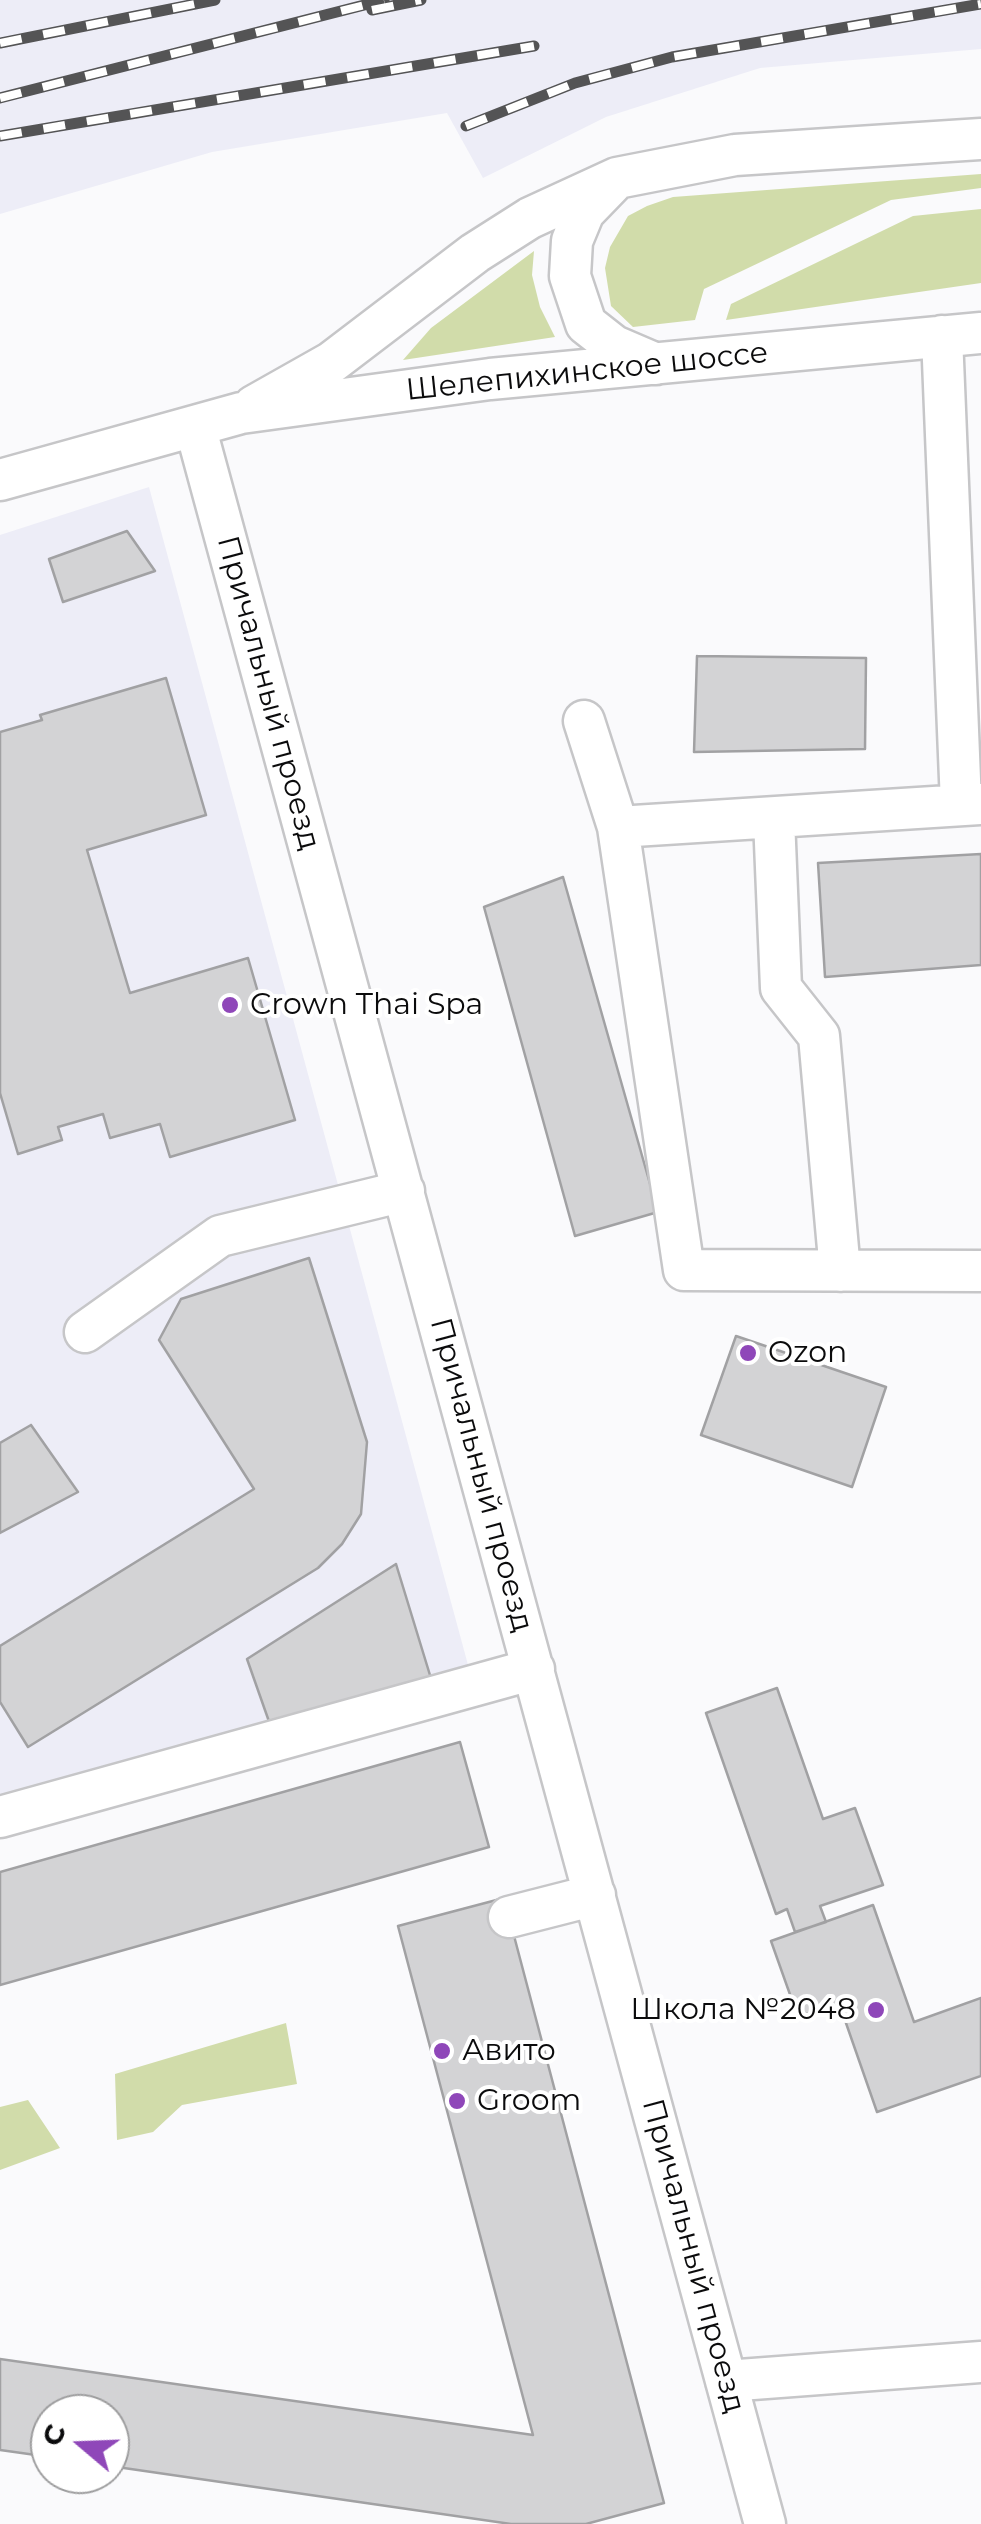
<!DOCTYPE html>
<meta charset="utf-8">
<style>
body{margin:0}
#map{position:relative;width:981px;height:2524px;overflow:hidden;background:#fafafc;font-family:Montserrat,sans-serif}
canvas{display:block}
.north{position:absolute;left:30px;top:2394px;width:100px;height:100px;box-sizing:border-box;background:#fff;border:2px solid #9d9d9e;border-radius:50%;rotate:289deg;font-size:28px;font-weight:700;line-height:40px;text-align:center;color:#0b0b0c}
.north::after{content:'';display:block;margin:auto;width:35px;height:45px;background:#8f47b9;clip-path:polygon(50% 0,100% 100%,50% 72%,0 100%)}
</style>
<div id="map">
<canvas width="981" height="2524"></canvas>
<div class="north">С</div>
</div>
<script>
const ctx = document.querySelector('canvas').getContext('2d');
ctx.lineJoin = 'round';
function fillPath(path, color) { ctx.fillStyle = color; ctx.fill(path, 'evenodd'); }
const shape = rows => new Path2D(rows.map(r => 'M' + r).join(''));
function stroke(path, color, width, dash) { ctx.strokeStyle = color; ctx.lineWidth = width; ctx.lineCap = dash ? 'butt' : 'round'; ctx.setLineDash(dash || []); ctx.stroke(path); }
function drawText(font, color, halo, rows, align = 'center') {
  ctx.font = font + ' Montserrat,sans-serif'; ctx.lineWidth = 8; ctx.setLineDash([]); ctx.textBaseline = 'middle'; ctx.strokeStyle = halo; ctx.fillStyle = color; for (const [text, x, y, turn = 0] of rows) {
    ctx.save(); ctx.translate(x, y); ctx.rotate((+turn || 0) * Math.PI / 180); ctx.textAlign = isNaN(turn) ? turn : align; if (halo) ctx.strokeText(text, 0, 0); ctx.fillText(text, 0, 0); ctx.restore();
  }
}
const built = shape([
 [0,0,981,0,981,49,760,68,606,117,483,178,447,113,212,152,0,214],
 [149,487,474,1687,0,1827,0,535]
]);
const green = shape([
 [981,174,981,188,891,200,704,289,695,320,633,327,611,306,605,268,610,247,628,216,647,206,673,197],
 [981,209,981,283,726,320,731,304,913,216],
 [534,251,532,275,540,307,555,337,403,360,431,328],
 [286,2023,297,2084,182,2105,153,2132,117,2140,115,2074],
 [28,2100,60,2148,0,2170,0,2107]
]);
const building = shape([
 [127,531,155,571,63,602,49,559,127,531],
 [697,656,866,658,865,749,694,752,697,656],
 [166,678,206,815,87,850,130,993,248,958,295,1120,170,1157,160,1124,110,1138,103,1114,58,1127,62,1140,18,1154,0,1093,0,732,42,720,40,715,166,678],
 [981,854,981,965,825,977,818,863,981,854],
 [563,877,658,1212,575,1236,484,907,563,877],
 [309,1258,367,1442,361,1514,342,1544,318,1568,28,1747,0,1702,0,1646,254,1489,159,1340,181,1299,309,1258],
 [736,1336,886,1387,852,1487,701,1435,736,1336],
 [31,1425,78,1492,0,1533,0,1443,31,1425],
 [396,1564,433,1685,272,1730,247,1659,396,1564],
 [777,1688,823,1819,855,1808,883,1885,820,1906,826,1922,795,1932,787,1909,776,1914,706,1713,777,1688],
 [460,1742,489,1847,0,1985,0,1872,460,1742],
 [504,1898,664,2503,586,2524,511,2524,110,2466,110,2414,50,2414,50,2457,0,2450,0,2359,533,2435,398,1926,504,1898],
 [873,1905,914,2022,981,1998,981,2076,877,2112,839,2003,798,2017,771,1941,873,1905]
]);
const minor = shape([
 [614,181,584,212,572,241,570,276,586,324,614,346,656,364],
 [942,336,961,804],
 [254,406,332,362,475,253,530,218,617,178,735,155,981,139],
 [195,426,765,2524],
 [0,480,241,413,490,379,981,333],
 [584,721,618,827,981,804],
 [774,819,781,988,819,1036,840,1271],
 [618,827,684,1270,981,1271],
 [85,1332,220,1236,404,1191],
 [0,1817,534,1669],
 [509,1917,595,1895],
 [726,2381,981,2362]
]);
const rail = shape([
 [372,10,421,0],
 [0,43,215,0],
 [0,98,384,0],
 [466,126,575,83,672,57,981,4],
 [0,136,534,46]
]);
const markers = [
 [230,1005,10,"#8f47b9"],
 [748,1353,10,"#8f47b9"],
 [876,2010,10,"#8f47b9"],
 [442,2051,10,"#8f47b9"],
 [457,2101,10,"#8f47b9"]
];
const streetNames = [
 ["Шелепихинское шоссе",587,372,-6],
 ["Причальный проезд",268,693,75],
 ["Причальный проезд",481,1475,75],
 ["Причальный проезд",693,2256,75]
];
const poiNames = [
 ["Crown Thai Spa",250,1005],
 ["Ozon",768,1353],
 ["Школа №2048",856,2010,"right"],
 ["Авито",462,2051],
 ["Groom",477,2101]
];
fillPath(built, '#ededf7');
fillPath(green, '#d1dcaa');
fillPath(building, '#d3d3d5');
stroke(building, '#a1a1a3', 2.5);
stroke(minor, '#c6c6c8', 45);
stroke(minor, '#fff', 40);
stroke(rail, '#545455', 11);
stroke(rail, '#fff', 8, [22]);
for (const [x, y, r, color] of markers) { const dot = new Path2D(); dot.arc(x, y, r, 0, 2 * Math.PI); ctx.fillStyle = color; ctx.fill(dot); stroke(dot, '#fff', 4); }
drawText('30px', '#0b0b0c', '#fff', streetNames);
drawText('30px', '#0b0b0c', '#fff', poiNames, 'left');
</script>
